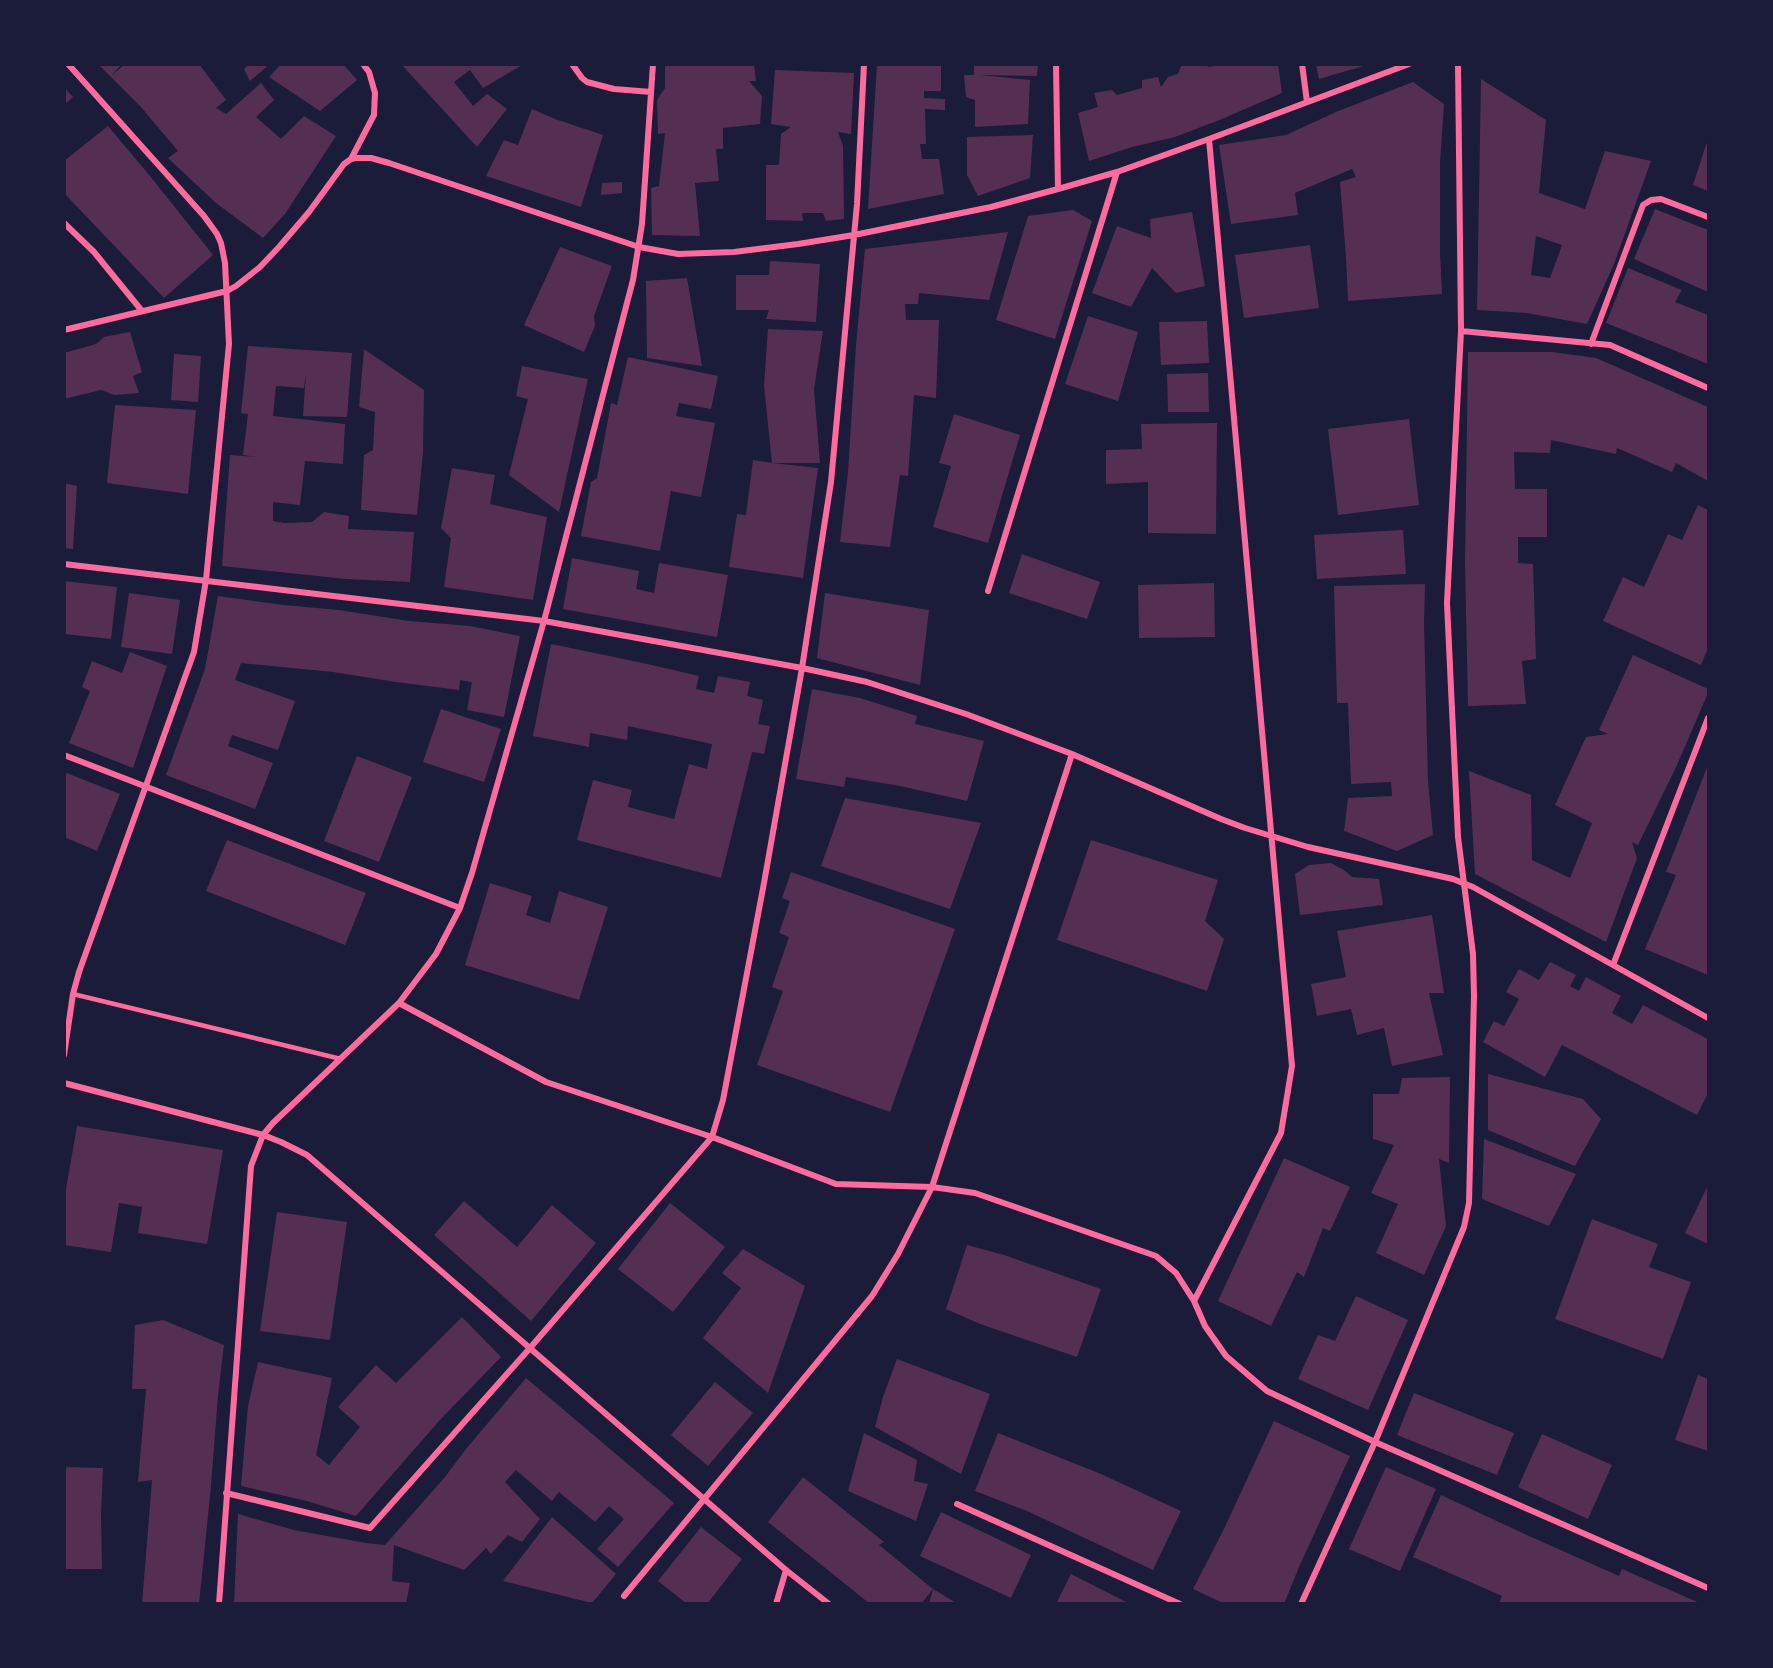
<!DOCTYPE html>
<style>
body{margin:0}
#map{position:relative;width:1773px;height:1668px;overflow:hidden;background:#1b1b3a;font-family:Roboto,sans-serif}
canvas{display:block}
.frame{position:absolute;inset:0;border:66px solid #1b1b3a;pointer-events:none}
</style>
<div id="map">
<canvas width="1773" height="1668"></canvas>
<div class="frame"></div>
</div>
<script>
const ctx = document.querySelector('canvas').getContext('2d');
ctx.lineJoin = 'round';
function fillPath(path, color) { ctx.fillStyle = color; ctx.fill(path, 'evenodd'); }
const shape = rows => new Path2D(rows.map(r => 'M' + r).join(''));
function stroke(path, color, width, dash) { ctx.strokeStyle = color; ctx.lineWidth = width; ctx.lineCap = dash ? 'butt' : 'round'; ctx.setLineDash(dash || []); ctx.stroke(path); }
const building = shape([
 [98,64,122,64,111,76,125,64,199,64,226,100,216,108,226,114,261,83,274,100,256,117,281,139,304,116,336,136,285,214,263,238,216,203,168,158,178,151,140,106],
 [249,64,270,64,250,81,244,69],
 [281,64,343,64,357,80,320,111,269,77],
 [401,64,524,64,483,88,470,70,454,82,473,106,487,94,507,109,477,147],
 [665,64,754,64,756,81,749,81,762,96,760,124,723,128,723,149,716,149,719,181,695,183,700,236,652,235,651,188,659,186,665,133,658,134,657,100,665,88],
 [877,64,941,64,941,91,924,91,924,98,945,99,945,110,925,109,926,144,920,144,922,159,939,159,944,194,868,209],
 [974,64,1038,64,1037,76,980,75,1030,80,1028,124,975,127,975,100,966,97,964,75,974,75],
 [1182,64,1207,64,1208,67,1229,64,1278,64,1282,93,1222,119,1175,137,1132,147,1089,161,1078,113,1098,107,1094,93,1112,90,1117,95,1142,88,1142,80,1158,77,1161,87,1168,77,1178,74],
 [1316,64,1367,64,1367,65,1319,79],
 [775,70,854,73,851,134,838,132,843,146,844,219,826,221,823,213,802,213,803,221,766,220,766,165,779,165,781,134,791,127,771,124],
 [1481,79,1546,120,1539,193,1585,209,1605,151,1651,161,1614,264,1587,324,1527,313,1477,310],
 [1536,236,1562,245,1550,278,1531,275],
 [1413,82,1444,104,1440,163,1440,252,1442,294,1348,301,1346,257,1340,182,1356,177,1352,169,1295,193,1298,215,1231,224,1219,145,1286,135,1336,112],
 [64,87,73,97,64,105],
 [532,109,555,119,603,135,581,207,486,176,504,140,518,145],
 [108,126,150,176,213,255,164,298,64,193,64,161],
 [1033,135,1030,178,978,196,967,175,967,137],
 [1708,139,1708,191,1693,185],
 [622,182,622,193,601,195,602,183],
 [1655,209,1708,230,1708,292,1634,259],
 [1073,210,1092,221,1055,339,996,320,1028,216],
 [1192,212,1205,286,1176,293,1152,268,1131,307,1092,293,1117,226,1151,238,1150,219],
 [1008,232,989,300,919,293,918,304,905,304,906,320,939,320,936,398,914,395,908,476,900,475,890,547,840,542,848,472,856,345,865,249],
 [1310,245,1319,308,1244,318,1235,255],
 [560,247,612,266,594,316,595,326,584,352,524,325],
 [770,261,820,264,816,322,766,319,769,310,736,310,736,275,769,275],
 [1628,268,1682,290,1675,302,1708,315,1708,364,1606,323],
 [687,278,702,366,647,358,646,281],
 [1088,316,1138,332,1118,401,1065,384],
 [1207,321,1209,363,1161,365,1159,322],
 [768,329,823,331,814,389,820,463,772,463,818,468,803,578,729,567,737,514,746,515,753,460,772,463,764,386],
 [130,332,142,372,133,376,139,393,114,395,101,390,64,399,64,353,96,344,104,337],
 [248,346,352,353,347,417,303,416,306,373,304,388,276,386,273,416,345,424,343,464,305,461,300,505,273,502,273,521,284,523,312,522,324,512,349,516,348,529,414,532,410,582,346,579,222,566,230,455,258,457,243,455,248,414,241,413],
 [364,349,424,390,423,452,417,515,361,510,364,455,373,450,375,412,359,407],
 [1468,352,1552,352,1596,358,1708,407,1708,481,1676,463,1672,472,1617,448,1616,454,1551,440,1550,453,1514,452,1515,489,1547,489,1547,537,1518,537,1518,563,1533,564,1536,659,1522,661,1526,704,1468,706,1465,563],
 [174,354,201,356,198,402,171,400],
 [628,357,718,376,711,409,679,403,676,416,715,423,701,497,671,491,660,551,581,536,591,482,597,478,611,403,617,405],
 [522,366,588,379,559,512,509,475,528,399,516,396],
 [1208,373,1209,412,1168,412,1167,374],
 [115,405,196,410,188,494,107,483],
 [954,414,1020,435,988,543,933,527,951,466,939,463],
 [1409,419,1419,505,1338,515,1328,429],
 [1217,423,1216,534,1148,533,1148,482,1106,484,1106,450,1142,449,1141,424],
 [452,468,495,475,490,504,547,517,533,600,444,587,451,538,441,528],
 [64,483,77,486,73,549,64,548],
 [1698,505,1708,510,1708,648,1701,665,1603,621,1623,577,1644,587,1668,534,1682,540],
 [1403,530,1406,574,1317,579,1314,535],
 [1022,554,1100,582,1087,619,1009,593],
 [572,558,639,571,636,589,654,593,659,563,728,575,717,637,563,609],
 [64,581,117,587,111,639,64,634],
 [1214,583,1215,637,1139,638,1138,585],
 [1425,584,1424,623,1428,781,1433,835,1397,851,1344,831,1348,798,1392,796,1391,782,1351,784,1348,703,1337,703,1334,586],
 [129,593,180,600,172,654,121,647],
 [825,593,929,610,920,685,817,658],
 [218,596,283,605,339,610,409,621,470,626,520,636,504,717,467,710,472,682,460,680,459,690,396,682,333,672,241,663,235,680,295,701,278,750,232,735,228,746,273,763,255,809,166,775,205,669],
 [551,644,643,663,699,676,696,689,714,693,718,676,750,682,747,696,763,700,758,724,770,726,764,754,752,752,721,878,577,840,593,780,632,790,628,807,674,819,689,764,707,769,712,744,628,726,627,740,590,733,589,747,533,736],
 [130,652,167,666,133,768,69,743,90,691,82,687,92,661,122,673],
 [1633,655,1708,689,1708,693,1677,765,1638,845,1632,842,1637,858,1606,942,1475,874,1469,771,1531,795,1532,860,1570,878,1592,823,1555,805,1586,737,1608,734,1599,730],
 [812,689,860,698,917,716,915,724,984,741,967,801,900,786,846,777,844,787,796,779],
 [441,709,501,729,484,782,423,762],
 [357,756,412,777,379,862,324,841],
 [1708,765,1708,975,1645,949,1676,875,1666,872],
 [64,772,120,794,97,851,64,837],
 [845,798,981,823,950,909,821,866],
 [227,840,366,893,345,945,206,891],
 [1091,840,1218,880,1205,921,1224,939,1207,991,1057,940],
 [1331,863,1344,870,1352,877,1379,879,1383,905,1300,915,1295,874,1309,865],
 [791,872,955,929,890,1112,757,1065,783,991,772,987,789,937,779,933,790,901,782,898],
 [490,883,532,896,526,915,550,923,559,891,608,907,579,1000,465,965],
 [1432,915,1444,993,1429,993,1443,1055,1392,1066,1384,1028,1357,1035,1351,1009,1317,1016,1311,984,1346,977,1337,931],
 [1550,962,1576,975,1570,986,1579,991,1586,977,1621,996,1612,1013,1632,1024,1643,1005,1708,1039,1708,1093,1697,1115,1562,1045,1545,1077,1483,1042,1494,1021,1504,1026,1519,999,1506,992,1519,969,1539,980],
 [1488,1074,1583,1099,1601,1119,1575,1166,1488,1130],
 [1450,1077,1449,1163,1439,1159,1446,1226,1424,1275,1376,1253,1398,1204,1371,1193,1394,1145,1373,1139,1373,1094,1399,1094,1402,1078],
 [77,1126,223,1150,207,1244,138,1233,142,1207,119,1203,111,1252,64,1245,64,1200],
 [1484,1139,1576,1174,1549,1226,1482,1199],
 [1284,1158,1350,1187,1330,1231,1323,1228,1304,1277,1297,1272,1271,1326,1218,1301],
 [1708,1185,1708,1244,1685,1233],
 [464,1201,517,1247,552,1205,596,1243,531,1321,434,1235],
 [670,1203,725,1247,673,1312,618,1269],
 [277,1212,347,1222,330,1340,260,1331],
 [1592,1219,1658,1244,1649,1267,1691,1282,1663,1359,1555,1319],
 [967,1245,1004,1255,1101,1289,1077,1357,980,1324,946,1309],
 [743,1249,805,1286,768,1393,703,1338,741,1288,722,1273],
 [1356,1296,1408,1320,1368,1410,1298,1379,1318,1335,1335,1341],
 [462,1317,501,1357,439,1421,356,1516,307,1501,241,1486,248,1406,258,1362,332,1378,316,1455,329,1465,360,1427,338,1407,376,1365,396,1383],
 [163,1320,224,1345,218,1395,211,1486,199,1604,142,1604,152,1480,138,1482,146,1389,132,1389,135,1325],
 [897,1359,990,1394,961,1474,875,1427,883,1397],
 [1698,1375,1708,1379,1708,1451,1675,1440],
 [526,1378,674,1503,618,1567,597,1549,624,1519,609,1506,595,1522,559,1492,552,1501,516,1470,505,1482,540,1519,522,1542,508,1535,491,1554,486,1548,464,1570,394,1545,392,1581,410,1583,406,1604,234,1604,238,1514,294,1530,366,1543,385,1545,445,1477,466,1449],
 [715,1382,753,1413,708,1466,671,1435],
 [1414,1393,1514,1433,1497,1475,1397,1435],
 [1274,1421,1350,1456,1299,1567,1284,1604,1225,1604,1193,1589,1223,1531],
 [864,1433,917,1460,914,1481,928,1484,916,1521,848,1491],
 [998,1433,1101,1474,1181,1511,1153,1570,1027,1511,975,1491],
 [1542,1434,1612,1465,1588,1519,1518,1487],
 [64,1467,103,1468,101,1514,102,1569,64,1569],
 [1386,1467,1436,1489,1400,1571,1349,1549],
 [803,1477,884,1542,879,1545,933,1589,921,1604,870,1604,768,1522],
 [1441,1495,1529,1536,1619,1576,1622,1569,1702,1604,1499,1604,1502,1596,1413,1557],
 [941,1512,1031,1555,1011,1598,920,1556],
 [552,1517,616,1574,592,1603,503,1581],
 [701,1527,742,1559,707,1604,687,1604,658,1581],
 [1071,1574,1130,1604,1056,1604],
 [933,1589,958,1604,929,1604]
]);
const service = shape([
 [73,994,341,1059]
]);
const minor = shape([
 [572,64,582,78,587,82,614,89,651,92],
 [1056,64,1058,189],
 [1302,64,1307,102],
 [351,159,374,115,375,93,369,72,363,64],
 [64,223,94,252,142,311],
 [64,330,227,291,236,286,260,267,279,247,309,212,344,164,351,159,356,158,371,158,389,163,639,247,678,254,734,252,798,244,854,235,991,207,1058,189,1117,172,1209,139,1409,64],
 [1461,331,1610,345,1708,388],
 [1591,344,1643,205,1651,200,1661,199,1708,217],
 [64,564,544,621,802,668,867,682,966,714,1072,754,1221,819,1245,828,1308,847,1453,879,1473,887,1708,1018],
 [988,591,1117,172],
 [64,755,460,908],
 [1613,965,1708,718],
 [399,1003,546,1082,712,1137,836,1184,932,1187,975,1193,1156,1256,1176,1273,1194,1301,1205,1326,1226,1356,1267,1391,1375,1442,1708,1588],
 [64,1055,73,994,79,972,194,652,206,580,229,344,225,263,221,243,217,234,204,216,68,64],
 [64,1083,263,1135,281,1142,307,1155,786,1570,829,1604],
 [1194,1301,1281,1133,1292,1066,1209,139],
 [226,1493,370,1528,530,1348,712,1137,723,1100,764,883,802,668,831,482,857,204,864,64],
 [957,1504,1180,1604],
 [624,1596,872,1296,898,1254,932,1187,1072,754],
 [219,1604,251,1166,263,1135,273,1123,399,1003,436,954,460,908,472,873,544,621,633,280,642,224,653,64],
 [776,1604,786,1570],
 [1301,1604,1375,1442,1464,1227,1469,1203,1474,996,1473,954,1458,837,1447,603,1461,331,1458,64]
]);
fillPath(building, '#542f53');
stroke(service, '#ff6b9d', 4.5);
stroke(minor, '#ff6b9d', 6);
</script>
